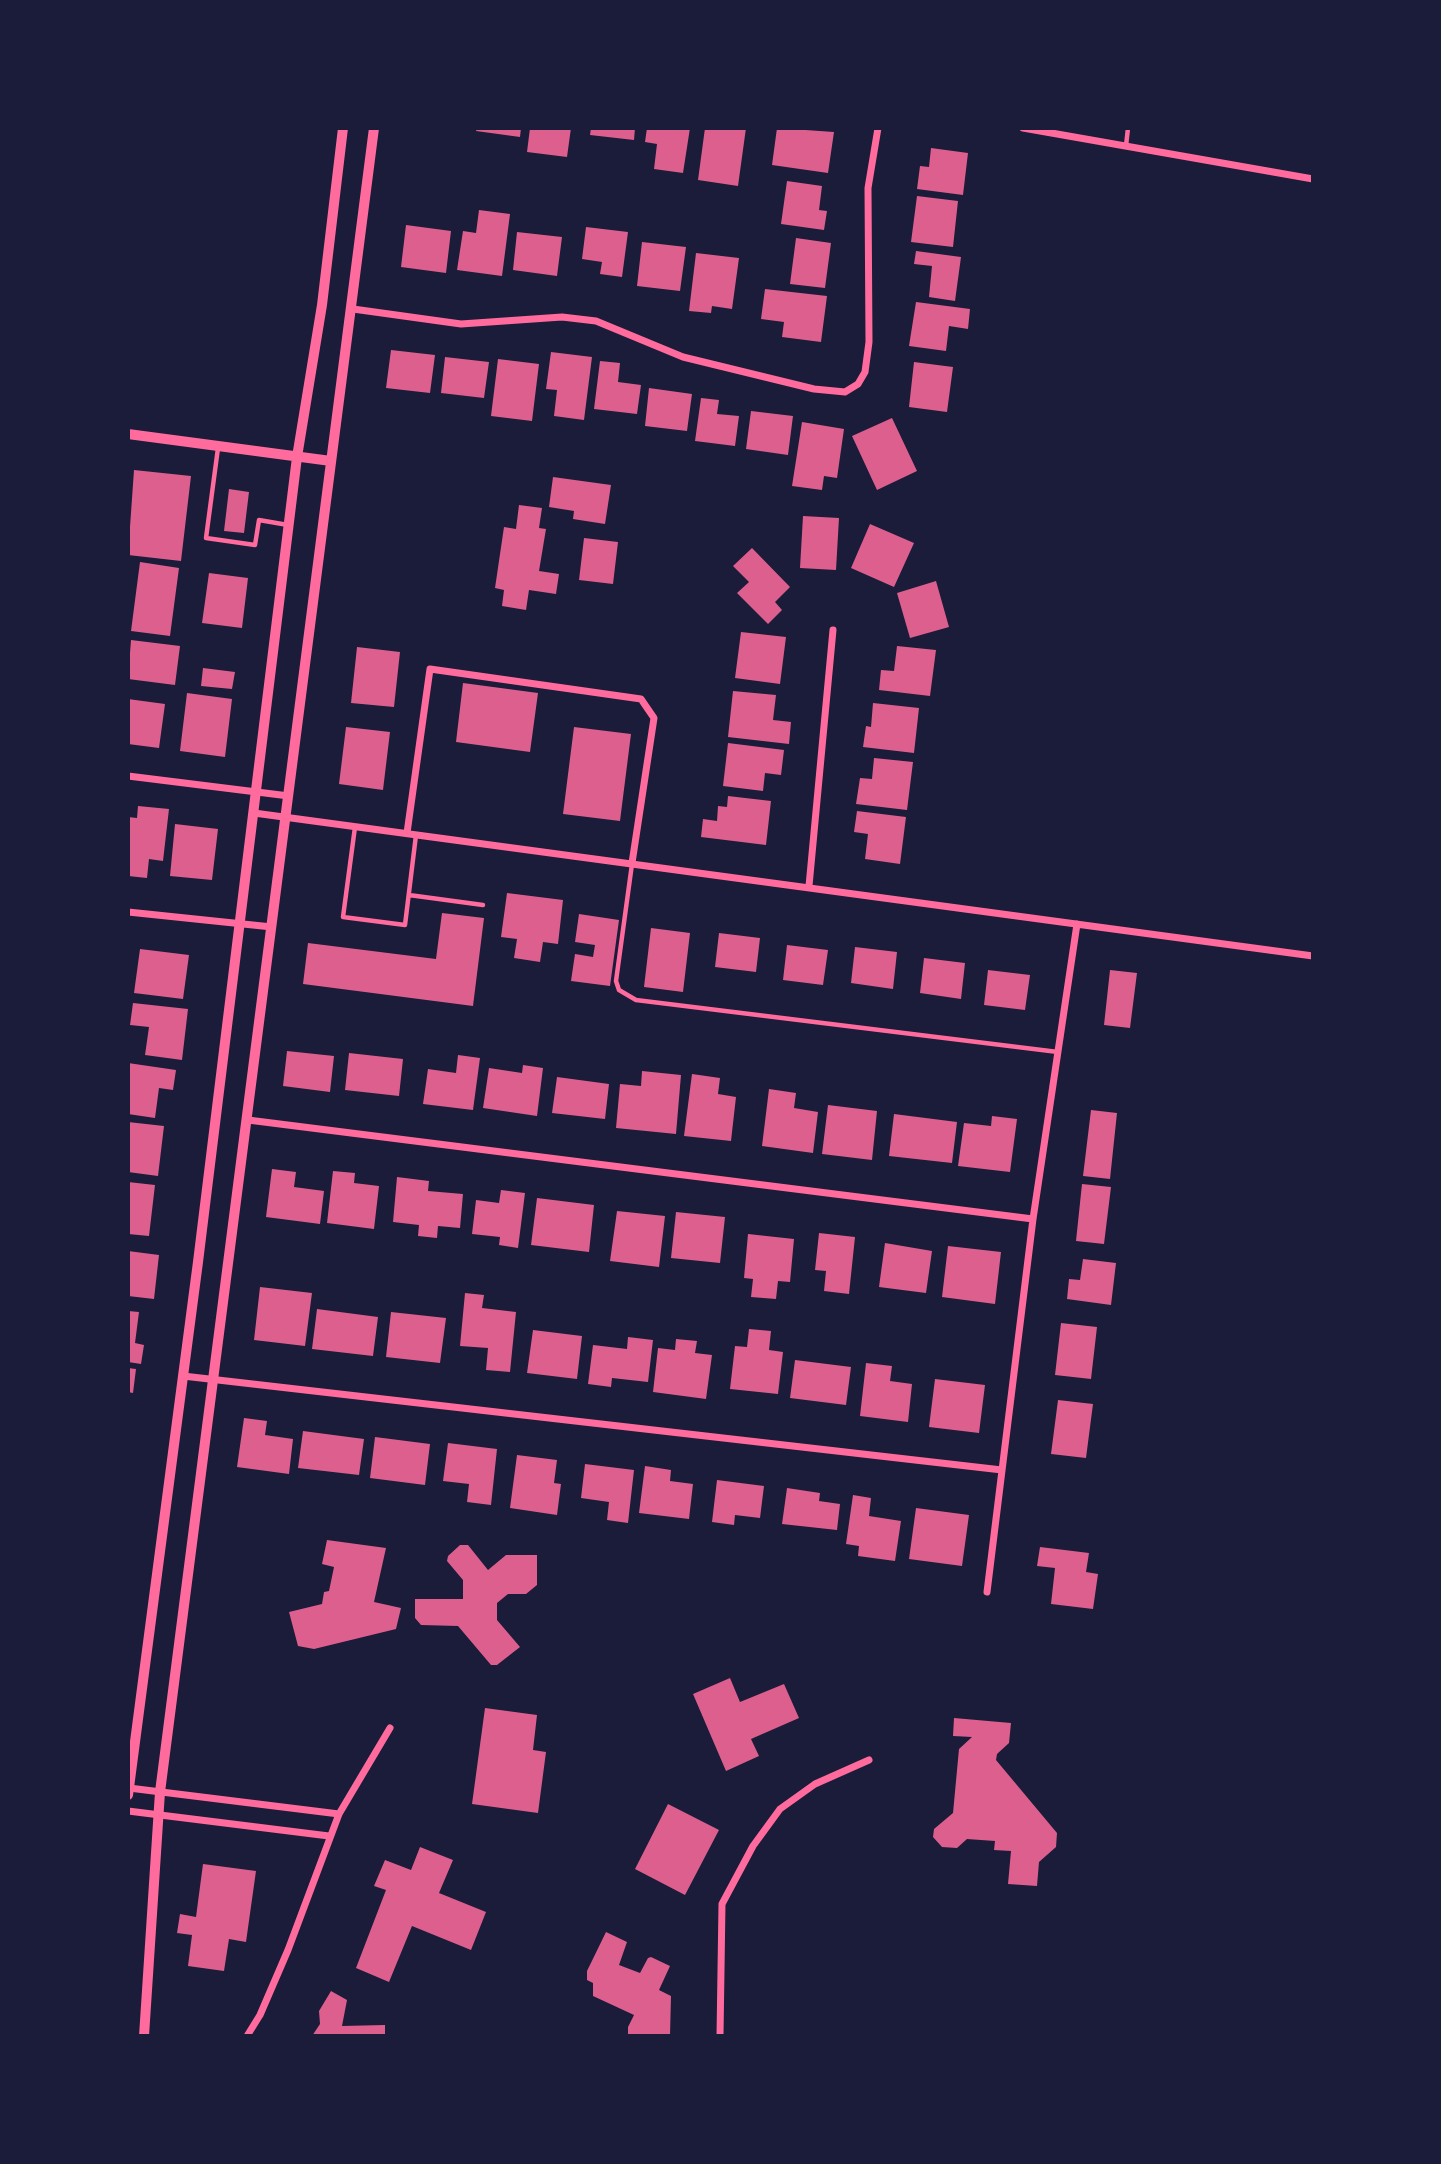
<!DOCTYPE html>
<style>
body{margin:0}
#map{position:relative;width:1441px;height:2164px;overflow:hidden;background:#1b1b3a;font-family:"Source Serif 4",serif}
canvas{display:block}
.frame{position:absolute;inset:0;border:130px solid #1b1b3a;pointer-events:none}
</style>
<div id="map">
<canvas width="1441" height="2164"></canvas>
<div class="frame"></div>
</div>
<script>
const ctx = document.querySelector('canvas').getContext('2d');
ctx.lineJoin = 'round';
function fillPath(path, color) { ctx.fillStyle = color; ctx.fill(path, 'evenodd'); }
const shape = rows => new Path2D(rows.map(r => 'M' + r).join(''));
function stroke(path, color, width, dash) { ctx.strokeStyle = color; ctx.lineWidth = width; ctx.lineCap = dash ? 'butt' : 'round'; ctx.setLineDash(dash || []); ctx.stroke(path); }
const building = shape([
 [477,128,521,128,520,137,476,131],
 [530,128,571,128,567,157,527,152],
 [591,128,635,128,634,140,590,135],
 [647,128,690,128,683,173,654,169,657,144,645,142],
 [705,128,746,128,738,186,698,180],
 [777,128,834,132,828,173,772,165],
 [931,148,968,153,963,195,917,189,920,166,929,167],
 [787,181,822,186,819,210,827,211,824,230,781,224],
 [917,196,958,201,953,247,911,242],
 [479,210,510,214,502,276,457,270,463,231,476,233],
 [406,225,451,231,446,273,401,267],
 [586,227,628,232,622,277,600,274,602,262,582,259],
 [517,232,562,237,557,276,513,270],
 [796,238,831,243,825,288,790,284],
 [642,242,686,247,680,291,637,286],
 [916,251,961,257,955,301,929,297,932,266,914,264],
 [696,253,739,258,732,309,712,306,711,313,689,311],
 [765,289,827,296,821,342,782,337,784,322,761,319],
 [916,302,970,309,968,329,949,326,946,351,909,346],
 [391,350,435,355,430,393,386,388],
 [551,352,592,357,584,420,554,416,557,390,546,389],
 [445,357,489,362,484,398,441,393],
 [498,359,539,364,532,421,491,416],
 [600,361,620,363,618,382,641,385,637,414,594,409],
 [914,362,953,367,947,412,909,407],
 [649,388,692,394,687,431,645,426],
 [701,398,719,400,717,414,739,416,735,446,695,441],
 [751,411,793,416,788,455,746,449],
 [892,418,917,471,877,490,852,436],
 [802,422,844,429,837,478,824,476,822,490,792,486],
 [134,470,191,476,181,561,128,555],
 [553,477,611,485,605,524,573,519,574,511,549,507],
 [229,489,249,492,244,533,224,531],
 [519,505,542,508,539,528,546,529,539,571,559,574,556,594,529,590,526,610,502,606,504,590,495,588,504,527,516,529],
 [803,516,839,518,836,570,800,568],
 [870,524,914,543,894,587,851,568],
 [584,538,618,542,613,584,579,580],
 [752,548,790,587,775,602,782,610,768,624,737,593,749,582,733,566],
 [140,562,179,568,170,636,131,631],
 [209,573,248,578,242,628,202,623],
 [936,581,949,627,910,638,897,593],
 [741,632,786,637,780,684,735,678],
 [131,640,180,646,175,685,128,679],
 [897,646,936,650,930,696,879,690,881,670,894,671],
 [357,647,400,652,394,707,351,703],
 [203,668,235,672,232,689,201,686],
 [463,683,538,693,530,752,456,742],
 [733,691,776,695,773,720,791,722,789,744,728,737],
 [187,693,232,699,225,757,180,751],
 [128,699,165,704,159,748,128,744],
 [873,703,919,708,914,753,863,747,866,726,871,727],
 [346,727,390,732,383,790,339,784],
 [574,727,631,734,620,821,563,814],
 [728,743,784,750,781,775,765,773,763,791,723,786],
 [874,758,913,762,907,810,856,804,860,778,872,779],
 [728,796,771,801,766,845,701,837,703,819,717,821,718,806,727,807],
 [138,806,169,809,163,861,149,859,147,878,128,876,128,817,137,818],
 [857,811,906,817,900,864,865,859,868,834,854,832],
 [175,824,218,829,212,880,170,876],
 [507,893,563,900,558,944,543,942,540,962,514,958,517,939,501,937],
 [442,913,484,918,473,1006,303,984,308,943,436,959],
 [579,914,619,920,610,986,571,981,575,954,593,957,595,945,575,942],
 [651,928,690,933,683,992,644,987],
 [719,933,760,938,756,972,715,967],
 [787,945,828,950,823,985,783,980],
 [855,947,897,952,893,989,851,983],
 [140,949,189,955,183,999,134,993],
 [924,958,965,963,961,999,920,993],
 [988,970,1030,975,1025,1010,984,1005],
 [1110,970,1137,973,1130,1028,1104,1025],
 [133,1003,188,1009,182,1060,145,1055,149,1027,130,1025],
 [287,1051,334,1056,330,1092,283,1086],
 [349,1053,403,1059,399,1096,345,1090],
 [458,1055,480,1058,473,1110,423,1104,428,1069,456,1073],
 [128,1063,176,1070,173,1090,159,1088,155,1118,128,1114],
 [523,1065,543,1068,537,1116,483,1108,489,1068,522,1073],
 [642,1071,681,1075,676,1134,616,1128,620,1084,641,1086],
 [692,1074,720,1078,718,1094,736,1097,731,1141,684,1136],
 [557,1077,609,1084,605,1119,552,1113],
 [769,1089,796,1093,794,1108,818,1112,813,1153,762,1146],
 [828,1105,877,1111,872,1160,822,1154],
 [1091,1110,1117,1113,1110,1179,1083,1176],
 [894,1114,957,1122,952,1163,889,1156],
 [992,1116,1017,1119,1010,1172,958,1166,964,1123,991,1126],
 [128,1122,164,1126,158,1176,128,1172],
 [272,1169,296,1172,294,1187,324,1191,320,1224,266,1217],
 [333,1171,355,1173,354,1183,379,1186,374,1229,327,1223],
 [397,1177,429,1181,428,1191,463,1194,460,1228,438,1226,437,1238,418,1236,419,1225,393,1222],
 [128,1182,155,1185,149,1236,128,1234],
 [1082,1184,1111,1187,1104,1244,1076,1241],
 [501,1190,525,1193,518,1248,499,1245,500,1237,472,1234,476,1200,499,1203],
 [537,1198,594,1205,589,1252,531,1245],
 [617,1211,665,1216,659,1267,610,1261],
 [676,1212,725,1217,720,1263,671,1258],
 [819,1233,855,1237,849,1294,824,1291,826,1271,815,1270],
 [748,1234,794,1239,790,1282,778,1281,776,1299,751,1297,753,1279,744,1278],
 [885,1243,932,1251,926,1293,879,1287],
 [948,1246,1001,1252,995,1304,942,1297],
 [128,1251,159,1255,154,1299,128,1296],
 [1083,1259,1116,1263,1111,1305,1067,1299,1069,1279,1080,1280],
 [260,1287,312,1293,305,1346,254,1340],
 [465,1293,484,1295,482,1308,516,1312,510,1372,486,1370,488,1348,460,1346],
 [317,1309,378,1317,373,1356,312,1349],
 [128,1311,139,1312,135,1343,144,1345,141,1364,128,1362],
 [391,1312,446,1318,440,1363,386,1357],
 [1061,1323,1097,1327,1091,1379,1055,1375],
 [749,1329,771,1331,769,1350,783,1352,778,1394,730,1389,735,1346,747,1347],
 [533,1330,582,1336,577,1379,527,1373],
 [628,1337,653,1340,648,1382,612,1378,611,1387,588,1384,593,1345,627,1349],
 [676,1339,697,1341,695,1353,712,1355,706,1399,653,1392,658,1348,675,1350],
 [795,1360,851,1367,846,1405,790,1398],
 [866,1363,892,1366,890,1381,912,1384,908,1422,860,1416],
 [128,1368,136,1369,133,1393,128,1392],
 [935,1379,985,1385,979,1433,929,1427],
 [1058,1400,1093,1404,1086,1458,1051,1454],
 [244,1418,267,1421,265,1435,293,1439,289,1474,237,1467],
 [303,1431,364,1439,359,1475,298,1468],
 [375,1437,430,1444,425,1485,370,1478],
 [448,1443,497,1449,491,1505,467,1502,469,1484,443,1481],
 [517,1455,557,1460,554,1483,561,1484,557,1515,510,1508],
 [585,1464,634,1470,628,1523,607,1520,609,1502,581,1498],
 [645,1466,671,1470,670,1481,693,1484,689,1519,639,1513],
 [717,1480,764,1486,760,1518,735,1515,734,1525,712,1522],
 [787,1488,820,1493,819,1501,840,1504,837,1530,782,1524],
 [853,1495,871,1498,869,1516,901,1521,895,1561,858,1556,859,1546,846,1544],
 [916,1508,969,1515,962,1566,909,1559],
 [327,1540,386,1548,374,1602,401,1608,396,1629,314,1649,298,1646,289,1612,322,1604,324,1592,329,1591,334,1567,322,1564],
 [460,1545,468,1545,488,1570,506,1555,537,1555,537,1585,526,1594,508,1594,497,1603,497,1620,520,1647,497,1665,491,1665,458,1626,421,1625,415,1618,415,1599,463,1599,463,1580,447,1561,448,1556],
 [1040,1547,1089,1553,1086,1572,1098,1574,1093,1609,1051,1604,1055,1568,1037,1566],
 [730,1678,740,1702,784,1684,799,1718,751,1739,759,1756,726,1771,693,1694],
 [485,1708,537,1715,533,1750,546,1752,538,1813,472,1804],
 [954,1718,1011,1723,1009,1743,997,1754,996,1760,1057,1833,1056,1847,1039,1862,1037,1886,1008,1884,1011,1851,994,1850,995,1841,967,1839,957,1848,942,1847,933,1837,934,1829,953,1813,959,1749,972,1737,953,1736],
 [668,1804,719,1830,685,1895,635,1869],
 [420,1847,453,1860,439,1893,486,1912,471,1950,412,1926,389,1982,356,1968,386,1890,374,1886,385,1860,411,1870],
 [203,1864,256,1871,246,1942,229,1939,224,1971,188,1966,192,1935,177,1933,180,1914,196,1917],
 [606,1932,627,1942,619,1965,640,1973,648,1958,651,1957,670,1966,659,1990,671,1996,670,2036,628,2036,628,2027,634,2015,593,1996,593,1983,587,1980,587,1971],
 [331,1991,347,2000,342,2026,385,2025,385,2036,312,2036,320,2024,319,2011]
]);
const service = shape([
 [1126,146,1128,128],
 [218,448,206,538,255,545,259,520,288,525],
 [355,827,343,917,405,925,416,835],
 [632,864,616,981,619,990,636,1000,1058,1052],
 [409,895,483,905]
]);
const minor = shape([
 [1023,128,1313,179],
 [353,309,461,324,562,317,596,321,683,357,814,389,845,392,858,384,865,372,869,342,868,188,878,128],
 [128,776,289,796],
 [254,813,1313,956],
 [407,833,430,669,641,699,654,718,632,863],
 [809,886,833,630],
 [128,912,272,927],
 [248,1120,1033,1219],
 [183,1376,1002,1470],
 [987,1592,1033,1219,1077,924],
 [129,1788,339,1814],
 [128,1811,329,1836],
 [247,2036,260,2015,288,1950,339,1814,390,1728],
 [720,2036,722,1904,753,1846,780,1809,815,1784,869,1760]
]);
const tertiary = shape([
 [128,434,331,461],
 [128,1795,198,1262,297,457,322,305,343,128],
 [144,2036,160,1792,374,128]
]);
fillPath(building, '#dd5f8e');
stroke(service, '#ff6b9d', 4.5);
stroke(minor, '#ff6b9d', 7);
stroke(tertiary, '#ff6b9d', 10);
</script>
